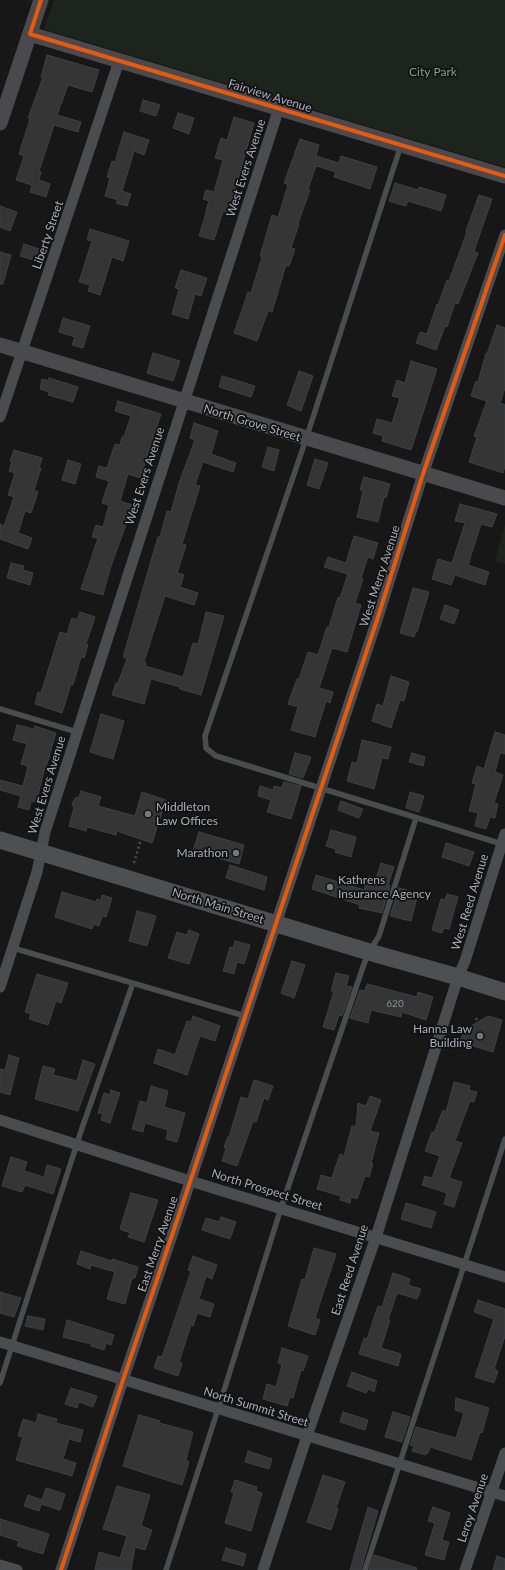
<!DOCTYPE html>
<style>
body{margin:0}
canvas{display:block;background:#171717}
</style>
<canvas width="505" height="1570"></canvas>
<script>
const ctx = document.querySelector('canvas').getContext('2d');
ctx.lineJoin = 'round';
function fillPath(path, color) { ctx.fillStyle = color; ctx.fill(path, 'evenodd'); }
const shape = rows => new Path2D(rows.map(r => 'M' + r).join(''));
function stroke(path, color, width, dash) { ctx.strokeStyle = color; ctx.lineWidth = width; ctx.lineCap = dash ? 'butt' : 'round'; ctx.setLineDash(dash || []); ctx.stroke(path); }
function drawText(font, color, halo, rows, align = 'center') {
  ctx.font = font + ' Lato,sans-serif'; ctx.lineWidth = 3.5; ctx.setLineDash([]); ctx.textBaseline = 'middle'; ctx.strokeStyle = halo; ctx.fillStyle = color; for (const [text, x, y, turn = 0] of rows) {
    ctx.save(); ctx.translate(x, y); ctx.rotate((+turn || 0) * Math.PI / 180); ctx.textAlign = isNaN(turn) ? turn : align; if (halo) ctx.strokeText(text, 0, 0); ctx.fillText(text, 0, 0); ctx.restore();
  }
}
const green = shape([
 [54,0,505,0,505,167,44,29],
 [505,525,505,564,495,561]
]);
const building = shape([
 [47,55,99,70,92,92,68,85,57,115,81,122,78,132,54,125,39,171,41,172,39,180,50,184,46,197,30,192,32,185,16,180,24,156,19,154,30,119,28,118,43,77,41,77,47,55],
 [143,100,160,105,156,116,140,111,143,100],
 [178,113,194,118,189,134,173,128,178,113],
 [234,117,254,123,235,190,227,213,223,211,214,240,199,236,207,210,206,210,209,201,203,199,206,190,214,192,223,160,215,158,221,138,227,140,234,117],
 [124,132,149,140,144,155,134,151,122,191,131,194,127,206,116,203,118,200,105,196,110,178,107,177,112,161,115,162,124,132],
 [300,139,319,145,316,156,339,163,341,156,377,167,370,189,334,177,336,172,316,166,308,189,310,190,298,223,299,224,291,248,295,249,289,266,286,265,272,312,268,311,257,341,234,333,248,292,251,293,262,257,260,256,272,215,278,217,288,185,284,183,300,139],
 [395,183,418,190,419,187,446,195,441,211,408,201,406,206,389,201,395,183],
 [479,195,492,199,474,251,478,253,458,304,455,303,447,327,445,326,436,350,416,343,420,332,427,334,437,304,438,305,447,280,449,281,467,232,466,231,479,195],
 [0,206,17,212,10,231,0,227,0,206],
 [90,229,129,241,123,261,112,257,100,295,88,291,90,285,79,282,92,241,87,240,90,229],
 [24,244,45,251,41,262,20,256,24,244],
 [0,252,11,255,3,284,0,284,0,252],
 [181,270,207,278,201,296,195,294,188,319,172,314,179,289,175,288,181,270],
 [63,318,90,326,83,348,72,345,75,337,59,332,63,318],
 [497,325,505,328,505,388,500,403,505,405,505,466,503,473,469,462,477,437,474,436,487,401,471,396,476,381,478,382,486,353,487,354,497,325],
 [153,353,180,361,173,381,147,373,153,353],
 [411,361,437,369,411,450,382,441,383,436,373,433,377,419,392,423,400,398,392,396,397,380,405,383,411,361],
 [299,371,313,376,301,411,287,405,299,371],
 [222,376,255,386,251,397,219,387,222,376],
 [49,378,78,387,73,402,48,395,49,392,40,389,42,379,49,381,49,378],
 [118,401,161,414,140,478,128,474,120,501,133,505,110,569,103,595,81,589,98,538,92,537,96,525,103,527,109,505,102,503,109,481,96,477,99,466,107,468,115,444,120,445,122,437,124,437,131,416,115,411,118,401],
 [194,423,218,431,211,454,236,463,233,472,203,462,195,485,200,486,182,544,186,545,177,573,184,575,180,587,198,593,194,605,165,596,144,662,146,663,145,666,183,677,193,643,198,644,206,612,224,616,201,695,180,689,180,687,151,679,144,704,112,695,116,683,118,683,127,659,123,657,158,537,160,537,167,511,171,512,180,480,195,440,190,438,194,423],
 [268,447,279,450,274,471,262,467,268,447],
 [14,450,42,458,39,468,41,468,34,490,38,492,31,513,25,511,18,533,32,538,28,549,0,539,0,524,4,526,14,497,8,495,15,473,9,471,12,462,10,461,14,450],
 [315,459,328,463,319,489,307,485,315,459],
 [68,460,81,464,75,484,62,480,68,460],
 [364,477,390,484,386,498,384,497,378,522,357,517,363,491,360,490,364,477],
 [460,504,497,514,492,527,481,524,468,565,489,572,485,585,455,575,451,585,432,579,438,559,452,563,465,523,455,521,460,504],
 [354,536,378,543,373,559,368,557,361,578,363,579,355,603,361,605,347,652,332,648,319,688,333,692,330,703,326,701,315,737,291,730,298,707,288,704,297,679,299,679,308,652,318,655,327,627,329,627,338,597,340,598,348,574,324,567,328,557,346,563,354,536],
 [11,563,24,566,23,570,33,573,30,585,7,578,11,563],
 [413,588,429,592,417,632,416,631,414,637,400,633,413,588],
 [445,605,459,610,454,624,440,619,445,605],
 [80,612,95,617,86,644,88,645,84,658,81,657,73,685,71,684,62,713,35,704,38,692,41,693,60,632,67,634,72,618,77,620,80,612],
 [391,676,409,682,404,701,400,700,391,728,372,721,377,704,383,706,391,676],
 [101,714,124,721,113,759,90,752,101,714],
 [17,725,34,729,35,726,56,733,49,756,50,756,44,771,36,802,31,801,29,810,18,807,21,796,0,790,0,780,23,786,28,766,21,764,27,744,13,740,17,725],
 [495,732,505,735,505,754,500,753,495,772,503,775,494,803,498,804,495,818,490,817,486,829,475,826,478,813,469,811,476,784,472,783,477,766,484,769,495,732],
 [362,740,391,747,388,759,382,758,374,789,347,781,352,762,357,763,362,740],
 [295,753,311,757,303,778,289,774,295,753],
 [412,753,425,757,423,766,409,762,412,753],
 [284,782,301,786,291,819,267,812,271,800,258,796,260,786,273,790,274,786,282,788,284,782],
 [81,791,101,797,98,806,135,816,142,792,166,800,152,843,117,831,116,835,87,827,86,831,69,826,74,808,72,804,75,798,79,797,81,791],
 [410,792,424,796,419,812,406,808,410,792],
 [341,801,363,809,359,818,338,810,341,801],
 [331,830,356,837,351,857,335,852,336,849,326,846,331,830],
 [199,832,244,845,239,864,193,851,199,832],
 [446,843,474,852,469,866,442,857,446,843],
 [381,863,394,867,388,885,390,886,382,913,359,908,360,905,312,889,316,875,364,890,368,876,376,879,381,863],
 [230,865,267,877,264,890,226,878,230,865],
 [399,888,418,893,411,921,390,916,399,888],
 [62,892,96,902,97,899,101,900,102,895,112,898,106,917,102,916,99,926,94,924,92,929,55,917,62,892],
 [447,894,458,897,449,929,444,928,442,933,432,930,441,899,445,900,447,894],
 [137,911,156,916,147,946,129,941,137,911],
 [189,930,199,934,189,964,168,958,177,932,187,935,189,930],
 [235,941,250,945,244,964,237,962,234,974,223,971,230,947,233,948,235,941],
 [292,961,305,965,294,998,281,993,292,961],
 [336,973,349,976,346,986,352,987,342,1016,339,1015,334,1030,323,1027,334,991,331,991,336,973],
 [37,974,68,983,61,1003,56,1001,48,1025,29,1019,31,1014,25,1012,37,974],
 [367,984,417,997,418,992,433,997,426,1020,402,1012,401,1017,371,1010,368,1023,350,1018,360,990,365,991,367,984],
 [193,1016,220,1026,215,1041,200,1036,187,1075,154,1063,158,1049,175,1055,187,1021,191,1022,193,1016],
 [488,1016,502,1020,493,1052,460,1042,464,1030,488,1016],
 [9,1055,19,1058,10,1095,0,1092,0,1069,5,1070,9,1055],
 [83,1060,95,1064,78,1111,35,1099,43,1066,55,1069,53,1075,77,1081,83,1060],
 [254,1080,273,1086,268,1100,264,1098,256,1122,253,1121,237,1166,222,1161,226,1148,224,1147,228,1137,229,1137,241,1097,248,1099,254,1080],
 [454,1082,470,1086,469,1090,477,1092,474,1102,470,1101,455,1141,462,1143,449,1178,462,1182,454,1207,444,1204,447,1193,422,1185,425,1176,432,1178,440,1156,425,1151,432,1132,434,1133,443,1110,446,1112,454,1082],
 [151,1086,168,1091,164,1107,185,1113,177,1142,166,1139,168,1130,145,1123,143,1132,132,1129,140,1101,147,1103,151,1086],
 [111,1090,120,1093,110,1123,101,1120,103,1114,98,1113,104,1093,110,1095,111,1090],
 [370,1096,381,1100,370,1131,379,1133,371,1163,373,1164,369,1177,365,1176,357,1199,351,1197,350,1203,340,1200,341,1196,317,1189,321,1175,332,1178,340,1154,344,1156,352,1126,356,1127,358,1103,366,1106,370,1096],
 [11,1157,27,1162,24,1171,44,1177,47,1165,61,1169,53,1194,25,1185,22,1192,2,1186,11,1157],
 [131,1193,158,1200,144,1242,128,1237,130,1233,120,1229,131,1193],
 [406,1203,436,1212,431,1228,401,1219,406,1203],
 [221,1217,236,1222,230,1239,202,1230,206,1218,219,1222,221,1217],
 [314,1248,336,1254,315,1318,320,1320,315,1335,288,1326,302,1279,305,1280,314,1248],
 [81,1251,112,1261,112,1259,138,1267,135,1278,132,1278,125,1304,107,1299,115,1272,91,1265,90,1269,77,1264,81,1251],
 [193,1256,217,1265,212,1279,206,1276,199,1299,214,1304,210,1317,197,1313,193,1326,191,1325,179,1362,182,1363,178,1376,154,1368,158,1356,162,1357,191,1271,188,1270,193,1256],
 [393,1273,410,1279,408,1285,421,1289,417,1299,397,1293,388,1320,390,1320,381,1348,401,1354,398,1366,359,1354,364,1338,367,1339,378,1306,382,1307,393,1273],
 [0,1292,21,1298,14,1317,0,1313,0,1292],
 [478,1300,505,1309,505,1336,494,1369,498,1371,494,1383,475,1377,494,1319,474,1312,478,1300],
 [28,1316,45,1319,43,1330,25,1326,28,1316],
 [67,1320,114,1335,111,1345,106,1343,104,1350,91,1346,91,1344,63,1337,67,1320],
 [282,1348,308,1356,303,1371,301,1370,293,1398,290,1397,287,1406,263,1399,267,1384,276,1387,282,1365,278,1363,282,1348],
 [352,1372,377,1381,374,1392,368,1389,366,1393,347,1386,352,1372],
 [71,1388,97,1396,93,1407,79,1402,77,1408,65,1404,71,1388],
 [456,1398,489,1408,482,1433,480,1432,471,1460,430,1447,428,1453,426,1452,426,1455,412,1451,414,1446,410,1445,416,1427,456,1438,464,1413,455,1410,456,1398],
 [343,1412,368,1420,365,1430,340,1422,343,1412],
 [393,1412,410,1417,402,1442,385,1437,393,1412],
 [38,1414,57,1419,56,1423,83,1430,80,1442,69,1439,63,1459,76,1463,72,1476,16,1460,23,1437,18,1436,23,1419,36,1423,38,1414],
 [139,1415,160,1421,159,1423,193,1432,186,1460,189,1462,182,1485,123,1466,139,1415],
 [248,1451,272,1459,269,1469,245,1462,248,1451],
 [323,1475,345,1482,336,1508,338,1509,331,1530,307,1522,323,1475],
 [235,1480,257,1487,256,1491,262,1493,251,1531,225,1523,234,1493,231,1492,235,1480],
 [117,1486,150,1495,141,1526,152,1530,145,1550,135,1547,131,1570,95,1570,99,1552,120,1558,127,1536,103,1529,117,1486],
 [46,1488,65,1494,60,1510,41,1504,39,1511,24,1506,28,1495,42,1500,46,1488],
 [368,1507,378,1511,366,1552,361,1570,350,1570,368,1507],
 [433,1507,450,1513,442,1540,449,1542,444,1560,425,1555,435,1523,428,1521,433,1507],
 [0,1519,49,1534,43,1554,17,1546,19,1541,0,1535,0,1519],
 [226,1548,246,1554,243,1566,222,1560,226,1548],
 [374,1555,417,1568,416,1570,369,1570,374,1555],
 [497,1556,505,1559,505,1570,493,1570,497,1556]
]);
const path = shape([
 [134,863,141,839],
 [476,1018,478,1022]
]);
const lane = shape([
 [401,145,306,439,205,736,206,748,216,756,502,844],
 [0,709,77,732],
 [13,948,245,1016],
 [0,1383,81,1131,133,983],
 [166,1570,221,1400,281,1208,364,964,369,952,379,936,416,818],
 [365,1570,505,1139]
]);
const street = shape([
 [0,417,119,61],
 [0,987,37,872,45,832,279,108],
 [0,1120,190,1181,505,1277],
 [0,1342,505,1496],
 [0,1565,17,1570],
 [61,1570,123,1380,186,1194,377,620,423,474,505,235],
 [263,1570,307,1436,376,1237,435,1050,458,977,465,961,505,834],
 [465,1570,505,1453]
]);
const secondary = shape([
 [30,34,505,176],
 [0,123,41,0],
 [0,345,505,498]
]);
const primary = shape([
 [0,840,369,952,458,977,505,992]
]);
const cycleway = shape([
 [41,0,30,34,505,176],
 [61,1570,123,1380,186,1194,377,620,423,474,505,235]
]);
const markers = [
 [148,814,4,"#757880"],
 [236,853,4,"#757880"],
 [330,887,4,"#757880"],
 [480,1036,4,"#757880"]
];
const numberNames = [
 ["620",395,1004]
];
const parkNames = [
 ["City Park",433,72]
];
const streetNames = [
 ["Fairview Avenue",270,96,17],
 ["West Evers Avenue",246,168,-72],
 ["Liberty Street",48,235,-71],
 ["North Grove Street",252,423,17],
 ["West Evers Avenue",145,476,-72],
 ["West Merry Avenue",380,576,-72],
 ["West Evers Avenue",47,785,-73],
 ["West Reed Avenue",470,902,-73],
 ["North Main Street",218,906,17],
 ["North Prospect Street",267,1190,17],
 ["East Merry Avenue",158,1244,-71],
 ["East Reed Avenue",350,1270,-72],
 ["North Summit Street",256,1407,17],
 ["Leroy Avenue",473,1508,-71]
];
const poiNames = [
 ["Middleton",156,807],
 ["Law Offices",156,821],
 ["Marathon",228,853,"right"],
 ["Kathrens",338,880],
 ["Insurance Agency",338,894],
 ["Hanna Law",472,1029,"right"],
 ["Building",472,1043,"right"]
];
fillPath(green, '#1d241e');
fillPath(building, '#353536');
stroke(building, '#3f4043', 1);
stroke(path, '#4d4e52', 2.5, [2, 3]);
stroke(lane, '#4b4c50', 5.5);
stroke(street, '#4b4c50', 11);
stroke(secondary, '#4a4a4e', 15);
stroke(primary, '#4d4f52', 17);
stroke(cycleway, '#e8590c', 4);
for (const [x, y, r, color] of markers) { const dot = new Path2D(); dot.arc(x, y, r, 0, 2 * Math.PI); ctx.fillStyle = color; ctx.fill(dot); stroke(dot, '#111113', 1.5); }
drawText('10px', '#8b8f98', null, numberNames);
drawText('12px', '#7fa381', '#111113', parkNames);
drawText('12px', '#a8adb8', '#111113', streetNames);
drawText('12px', '#a8adb8', '#111113', poiNames, 'left');
</script>
